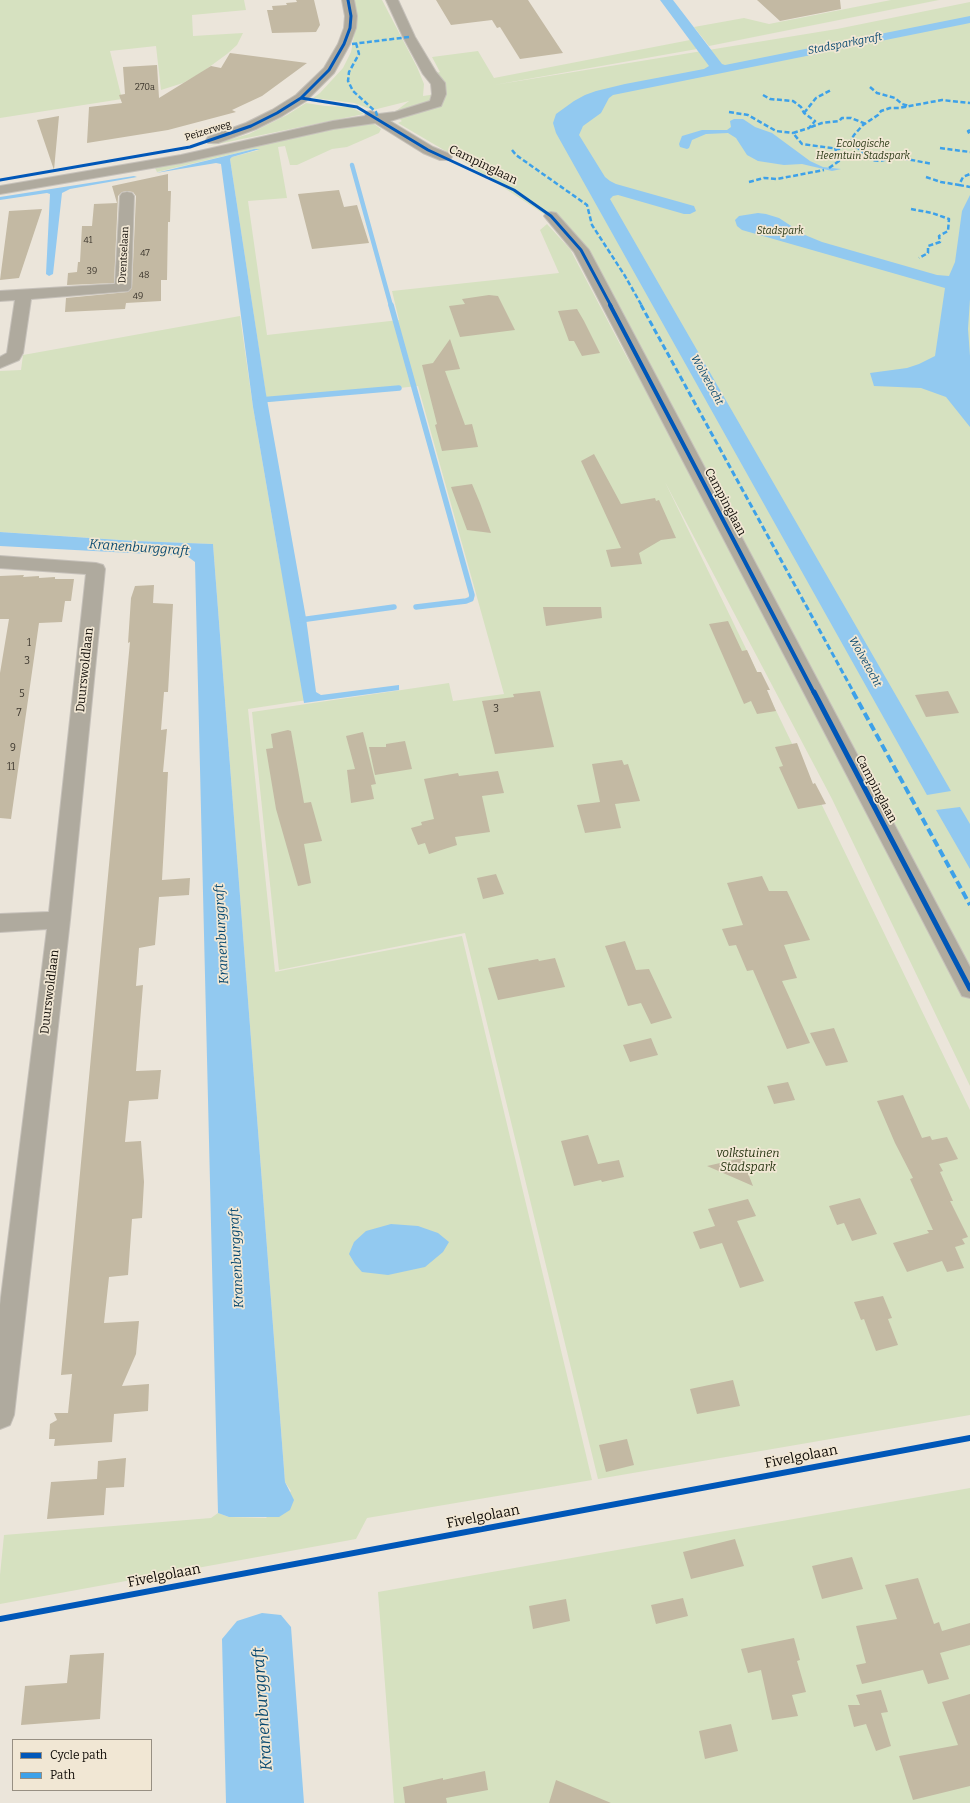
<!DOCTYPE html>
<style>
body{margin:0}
#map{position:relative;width:970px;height:1803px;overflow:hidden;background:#ebe5da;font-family:Bitter,serif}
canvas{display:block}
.legend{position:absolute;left:12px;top:1739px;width:140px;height:52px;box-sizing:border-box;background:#f1e7d4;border:1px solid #978f82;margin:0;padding:5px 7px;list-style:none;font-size:12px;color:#0f0b06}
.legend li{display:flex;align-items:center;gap:8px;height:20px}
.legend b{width:20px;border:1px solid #978f82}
</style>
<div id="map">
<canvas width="970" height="1803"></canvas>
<ul class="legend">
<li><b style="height:5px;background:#0057b8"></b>Cycle path</li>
<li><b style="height:5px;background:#3da1e9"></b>Path</li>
</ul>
</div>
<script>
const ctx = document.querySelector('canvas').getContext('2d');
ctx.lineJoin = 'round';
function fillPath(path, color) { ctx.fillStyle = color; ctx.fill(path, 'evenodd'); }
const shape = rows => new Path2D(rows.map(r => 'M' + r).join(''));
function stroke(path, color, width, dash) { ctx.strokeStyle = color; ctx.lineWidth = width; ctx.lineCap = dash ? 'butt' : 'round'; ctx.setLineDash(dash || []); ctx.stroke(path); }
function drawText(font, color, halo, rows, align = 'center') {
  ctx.font = font + ' Bitter,serif'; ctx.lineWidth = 3.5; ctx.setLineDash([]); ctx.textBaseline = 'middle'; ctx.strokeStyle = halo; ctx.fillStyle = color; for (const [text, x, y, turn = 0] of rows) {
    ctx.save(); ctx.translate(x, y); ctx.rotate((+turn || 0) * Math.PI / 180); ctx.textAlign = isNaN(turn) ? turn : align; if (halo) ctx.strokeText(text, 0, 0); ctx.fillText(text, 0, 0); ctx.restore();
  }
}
const green = shape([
 [0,0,244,0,246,10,192,15,193,36,243,33,237,45,227,54,201,73,183,83,161,90,156,46,110,51,122,99,0,118],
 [354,0,382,0,417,67,424,84,423,96,443,93,436,73,440,72,432,57,478,51,494,78,690,40,697,49,494,85,837,29,970,2,970,1086,832,799,665,482,970,1110,970,1415,598,1479,465,933,279,970,252,712,449,683,453,701,504,694,418,386,267,402,230,159,232,157,259,150,254,149,157,172,155,168,359,124,374,124,381,129,379,133,347,147,332,149,297,165,290,165,285,146,278,147,287,198,248,201,267,335,399,320,392,291,559,273,540,230,547,224,570,249,632,367,570,231,466,163,398,123,402,121,392,114,409,101,373,110,354,103,313,98,320,93,343,68,351,52,357,20],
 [891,0,939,0,709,46,694,27,744,18,769,24],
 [306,103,325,106,351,107,364,114,208,146,249,134,287,115],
 [240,316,253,407,278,552,307,700,248,709,275,972,462,936,592,1480,367,1518,356,1539,0,1604,0,1575,4,1535,211,1518,218,1513,229,1517,266,1518,291,1491,285,1482,213,544,135,541,0,532,0,371,21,370,23,355],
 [970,1488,970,1803,394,1803,378,1592]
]);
const water = shape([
 [660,0,673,0,722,64,725,65,970,16,970,23,613,95,609,98,601,113,583,126,579,135,605,177,610,181,616,184,694,206,696,211,690,214,684,214,618,195,613,196,610,199,951,791,927,795,556,133,553,123,556,114,574,101,585,95,596,91,625,84,704,69,709,66],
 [734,119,743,119,755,127,772,133,810,161,823,167,841,169,832,171,802,164,784,165,758,161,747,155,736,138,728,133,706,134,692,140,689,148,687,149,680,147,679,144,682,136,702,130,727,130,731,127,730,121],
 [254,149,260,149,232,157,230,159,266,394,306,618,316,692,321,695,399,685,399,690,304,703,253,407,221,164,216,163,156,173],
 [134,176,137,177,70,189,62,193,53,274,49,276,46,274,50,194,47,193,0,200,0,197],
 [970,195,970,299,968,329,970,356,970,427,946,397,921,388,874,386,870,373,907,368,919,364,935,356,945,288,742,230,737,226,735,220,739,216,758,213,766,214,779,218,805,235,822,242,937,275,949,276,955,262,962,211],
 [0,532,135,541,213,544,285,1482,294,1500,290,1510,279,1517,229,1517,218,1513,195,562,187,556,0,546],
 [960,807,970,824,970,869,936,810],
 [391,1224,418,1226,438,1233,449,1242,443,1252,425,1267,388,1275,362,1272,355,1264,349,1254,354,1242,366,1231],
 [262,1613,281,1615,291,1627,304,1803,226,1803,222,1639,237,1621]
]);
const streamFar1 = shape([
 [352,165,391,306]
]);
const stream = shape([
 [391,305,472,595,471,599,466,601,416,607],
 [260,400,399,388],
 [300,620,394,607]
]);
const building = shape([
 [296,0,314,0,320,25,316,32,272,33,267,10,273,10,272,6,287,5,286,3,297,2],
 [436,0,528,0,563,53,520,59,500,27,497,28,492,20,451,25],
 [757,0,840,0,841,9,780,21],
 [230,53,307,63,262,96,232,110,236,112,168,130,87,143,89,107,122,103,119,95,125,94,123,67,157,65,159,98,211,66,221,68],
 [59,116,54,170,37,120],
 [168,174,168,191,171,191,170,222,168,222,167,280,161,280,161,301,126,303,125,309,65,312,66,298,128,292,132,288,136,196,133,192,127,191,122,192,118,196,114,283,67,285,68,273,77,272,78,262,80,262,82,226,92,226,94,204,117,203,112,186],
 [339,190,344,207,357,205,369,243,312,249,298,194],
 [42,209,19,278,0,280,9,211],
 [489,295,498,296,515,330,460,337,449,306,465,304,462,299],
 [577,309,584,321,600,353,582,356,574,341,569,341,558,311],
 [450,339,460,369,445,371,465,425,472,424,478,447,442,451,435,425,437,424,422,365,433,363],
 [594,454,621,504,655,498,656,501,659,500,676,538,661,540,639,553,642,564,611,567,606,550,621,548,581,461],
 [472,484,480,503,491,533,467,530,451,487],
 [24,575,23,577,39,576,39,578,55,577,55,579,74,579,71,601,65,601,62,622,39,623,11,819,0,818,0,673,9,619,0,619,0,576],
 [154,585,153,603,173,604,168,692,164,692,161,730,167,729,163,772,168,772,162,880,190,878,189,895,159,897,155,945,139,948,136,986,143,985,136,1071,161,1070,158,1099,129,1101,125,1142,141,1141,144,1182,142,1218,132,1219,128,1275,109,1277,104,1323,139,1321,136,1354,122,1386,149,1384,148,1411,114,1414,112,1442,54,1446,55,1439,49,1439,50,1424,57,1420,54,1413,68,1413,72,1374,61,1375,130,642,128,643,131,598,135,586],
 [543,607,601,607,602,618,546,626],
 [728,621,742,651,747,650,757,672,761,672,770,690,767,690,776,711,757,714,751,701,744,704,709,624],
 [540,691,554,747,495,754,482,701,514,697,513,694],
 [948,691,959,713,926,717,915,695],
 [288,730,291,731,304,803,311,802,322,841,304,844,311,883,298,886,276,809,266,749,273,748,271,734],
 [363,732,376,784,371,785,374,799,351,803,347,770,355,769,346,736],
 [405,741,412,769,375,775,369,747,386,747,386,744],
 [797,743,813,784,815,783,826,804,798,809,779,767,783,766,775,747],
 [622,760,624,765,628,764,640,801,615,804,621,828,585,833,577,805,600,802,592,764],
 [498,771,504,793,482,796,490,832,455,837,457,845,429,854,425,843,418,845,411,828,422,825,421,822,434,819,424,779,458,773,459,776],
 [496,874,504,894,483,899,477,878],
 [762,876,769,891,787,891,810,940,784,945,797,978,782,981,810,1043,787,1049,753,970,747,971,736,945,729,946,722,929,743,925,727,883],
 [625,941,636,970,649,969,672,1018,651,1024,641,1003,628,1006,605,946],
 [555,958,565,987,498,1000,488,968,538,959,539,961],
 [834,1028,848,1062,826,1066,810,1033],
 [651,1038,658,1055,630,1062,623,1045],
 [788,1082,795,1100,774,1104,767,1086],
 [903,1095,922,1138,930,1136,932,1140,947,1137,958,1159,939,1164,943,1171,940,1172,953,1201,950,1201,968,1237,962,1239,965,1244,955,1247,964,1268,947,1272,942,1261,907,1272,893,1243,929,1233,927,1230,933,1230,910,1179,913,1178,895,1143,877,1101],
 [588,1135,598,1164,619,1160,624,1177,602,1182,601,1180,574,1186,561,1141],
 [742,1158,753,1186,707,1166],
 [860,1198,877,1234,852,1241,844,1223,837,1225,829,1206],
 [748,1199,756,1216,737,1221,764,1281,740,1288,722,1243,700,1249,693,1232,715,1226,708,1209],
 [883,1296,892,1318,888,1319,898,1345,876,1351,864,1319,861,1320,854,1302],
 [733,1380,740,1406,697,1414,690,1389],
 [627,1439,634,1465,606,1472,599,1445],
 [126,1458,124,1487,106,1488,104,1515,47,1519,51,1482,97,1479,98,1461],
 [735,1539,744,1566,691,1579,683,1552],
 [852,1557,863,1589,822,1599,812,1566],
 [918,1578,934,1624,939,1622,942,1631,970,1623,970,1645,940,1653,949,1679,928,1684,923,1670,862,1684,856,1665,866,1663,856,1626,897,1619,885,1585],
 [683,1598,688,1616,656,1624,651,1605],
 [566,1599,570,1621,533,1629,529,1606],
 [794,1638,800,1660,797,1661,806,1692,792,1695,798,1716,772,1720,761,1670,748,1673,741,1649],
 [104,1653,100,1719,21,1725,25,1686,67,1683,70,1655],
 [881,1690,888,1712,881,1713,891,1746,876,1751,866,1724,854,1727,848,1705,860,1705,856,1695],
 [970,1694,970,1786,913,1800,899,1756,958,1745,942,1702],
 [731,1724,738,1751,705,1759,699,1731],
 [485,1771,488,1790,446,1798,447,1803,405,1803,403,1787,443,1778,443,1780],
 [556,1780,611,1803,549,1803]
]);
const minor = shape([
 [342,0,354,0,357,16,356,28,350,44,334,73,306,101,282,116,256,129,218,143,208,143,206,140,208,137,246,123,272,110,296,95,324,68,338,44,344,28,345,16,342,0],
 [386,0,398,0,415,37,436,72,445,83,446,94,441,106,390,121,433,147,450,154,452,157,450,160,440,160,423,153,375,123,333,129,181,163,0,194,0,186,181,155,333,121,365,116,366,112,371,111,379,114,395,112,430,101,432,94,431,84,423,74,403,37,386,0],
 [127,192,132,193,134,196,131,288,128,291,31,299,23,353,19,360,0,368,0,357,7,353,15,300,0,301,0,291,115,284,120,196,122,193,127,192],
 [551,212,556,213,589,250,970,967,970,998,962,996,574,252,544,216,546,213,551,212],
 [0,556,96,563,103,565,105,569,70,920,14,1415,10,1425,0,1429,0,1305,47,929,0,932,0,914,49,912,86,574,0,568,0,556]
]);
const quietFar2 = shape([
 [356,43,359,54,349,72,348,81,353,91,376,112,378,119],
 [352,44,409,37],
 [870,87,877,93,895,98,902,104,909,106],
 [763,95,770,99,793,101,801,107,804,113,815,121,809,128,793,133,802,144,839,149,849,144,858,148,872,160,880,161,897,157,932,164],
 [729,112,748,115,776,131,793,133],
 [804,113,816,98,831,90],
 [811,127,822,123,839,121,842,118,851,118,866,124],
 [970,130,968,131,970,135],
 [849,144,854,135,863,125,878,115,881,111,890,108,899,108,942,100,970,103],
 [940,148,970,152],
 [512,150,516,155,587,205,592,225,625,276,642,306],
 [829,168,839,161,835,148],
 [926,177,941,182,959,185,963,177,970,174],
 [749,182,764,178,777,179,824,170],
 [959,185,970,187],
 [911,209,932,213,949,219,948,231,939,236,940,242,928,246,928,253,919,258]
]);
const quietFar1 = shape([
 [641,305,854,693]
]);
const quiet = shape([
 [853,692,970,905]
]);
const cyclewayFar3 = shape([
 [301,98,357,107,428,150,514,190,551,216,581,250,611,306],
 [0,180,190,147,251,126,277,113,301,98,329,70,344,44,350,28,351,16,348,0]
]);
const cyclewayFar2 = shape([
 [610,305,814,693]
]);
const cyclewayFar1 = shape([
 [814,692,970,989]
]);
const cycleway = shape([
 [0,1619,970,1438]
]);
const farNumbernames = [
 ["270a",145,87],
 ["41",88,240],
 ["47",145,253],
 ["39",92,271],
 ["48",144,275],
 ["49",138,296]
];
const farStreetnames = [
 ["Peizerweg",208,131,-17],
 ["Drentselaan",124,255,-87]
];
const farParknames = [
 ["Ecologische",863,144],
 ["Heemtuin Stadspark",863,156],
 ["Stadspark",780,231]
];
const numberNames = [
 ["1",29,643],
 ["3",27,661],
 ["5",22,694],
 ["3",496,709],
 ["7",19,713],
 ["9",13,748],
 ["11",11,767]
];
const farWaternames = [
 ["Stadsparkgraft",845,44,-11],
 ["Wolvetocht",707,380,61],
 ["Wolvetocht",865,662,61]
];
const streetNames = [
 ["Campinglaan",483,165,26],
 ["Campinglaan",725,502,62],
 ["Duurswoldlaan",85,670,-84],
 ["Campinglaan",876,789,62],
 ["Duurswoldlaan",50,992,-83]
];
const parkNames = [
 ["volkstuinen",748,1154],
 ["Stadspark",748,1168]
];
const waterNames = [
 ["Kranenburggraft",139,548,4],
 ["Kranenburggraft",222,934,-93],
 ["Kranenburggraft",237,1258,-93]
];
const nearStreetnames = [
 ["Fivelgolaan",801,1457,-11],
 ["Fivelgolaan",483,1517,-11],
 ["Fivelgolaan",164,1576,-11]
];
const nearWaternames = [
 ["Kranenburggraft",263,1709,-94]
];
fillPath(green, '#d6e1c0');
fillPath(water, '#92c9f0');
stroke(streamFar1, '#92c9f0', 4.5);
stroke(stream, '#92c9f0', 5.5);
fillPath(building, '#c3b9a3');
stroke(minor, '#c6c1ba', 2);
fillPath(minor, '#afaa9e');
stroke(quietFar2, '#3da1e9', 2.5, [5, 2.5]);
stroke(quietFar1, '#3da1e9', 3, [6, 3]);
stroke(quiet, '#3da1e9', 4, [8, 4]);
stroke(cyclewayFar3, '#0057b8', 3);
stroke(cyclewayFar2, '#0057b8', 4);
stroke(cyclewayFar1, '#0057b8', 5);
stroke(cycleway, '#0057b8', 6);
drawText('9px', '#3c362d', null, farNumbernames);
drawText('10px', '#0f0b06', '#f1e7d4', farStreetnames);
drawText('italic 10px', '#2a3815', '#f1e7d4', farParknames);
drawText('10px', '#3c362d', null, numberNames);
drawText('italic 11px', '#084970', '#f1e7d4', farWaternames);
drawText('12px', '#0f0b06', '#f1e7d4', streetNames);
drawText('italic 12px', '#2a3815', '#f1e7d4', parkNames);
drawText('italic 13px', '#084970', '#f1e7d4', waterNames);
drawText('14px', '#0f0b06', '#f1e7d4', nearStreetnames);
drawText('italic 16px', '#084970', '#f1e7d4', nearWaternames);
</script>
